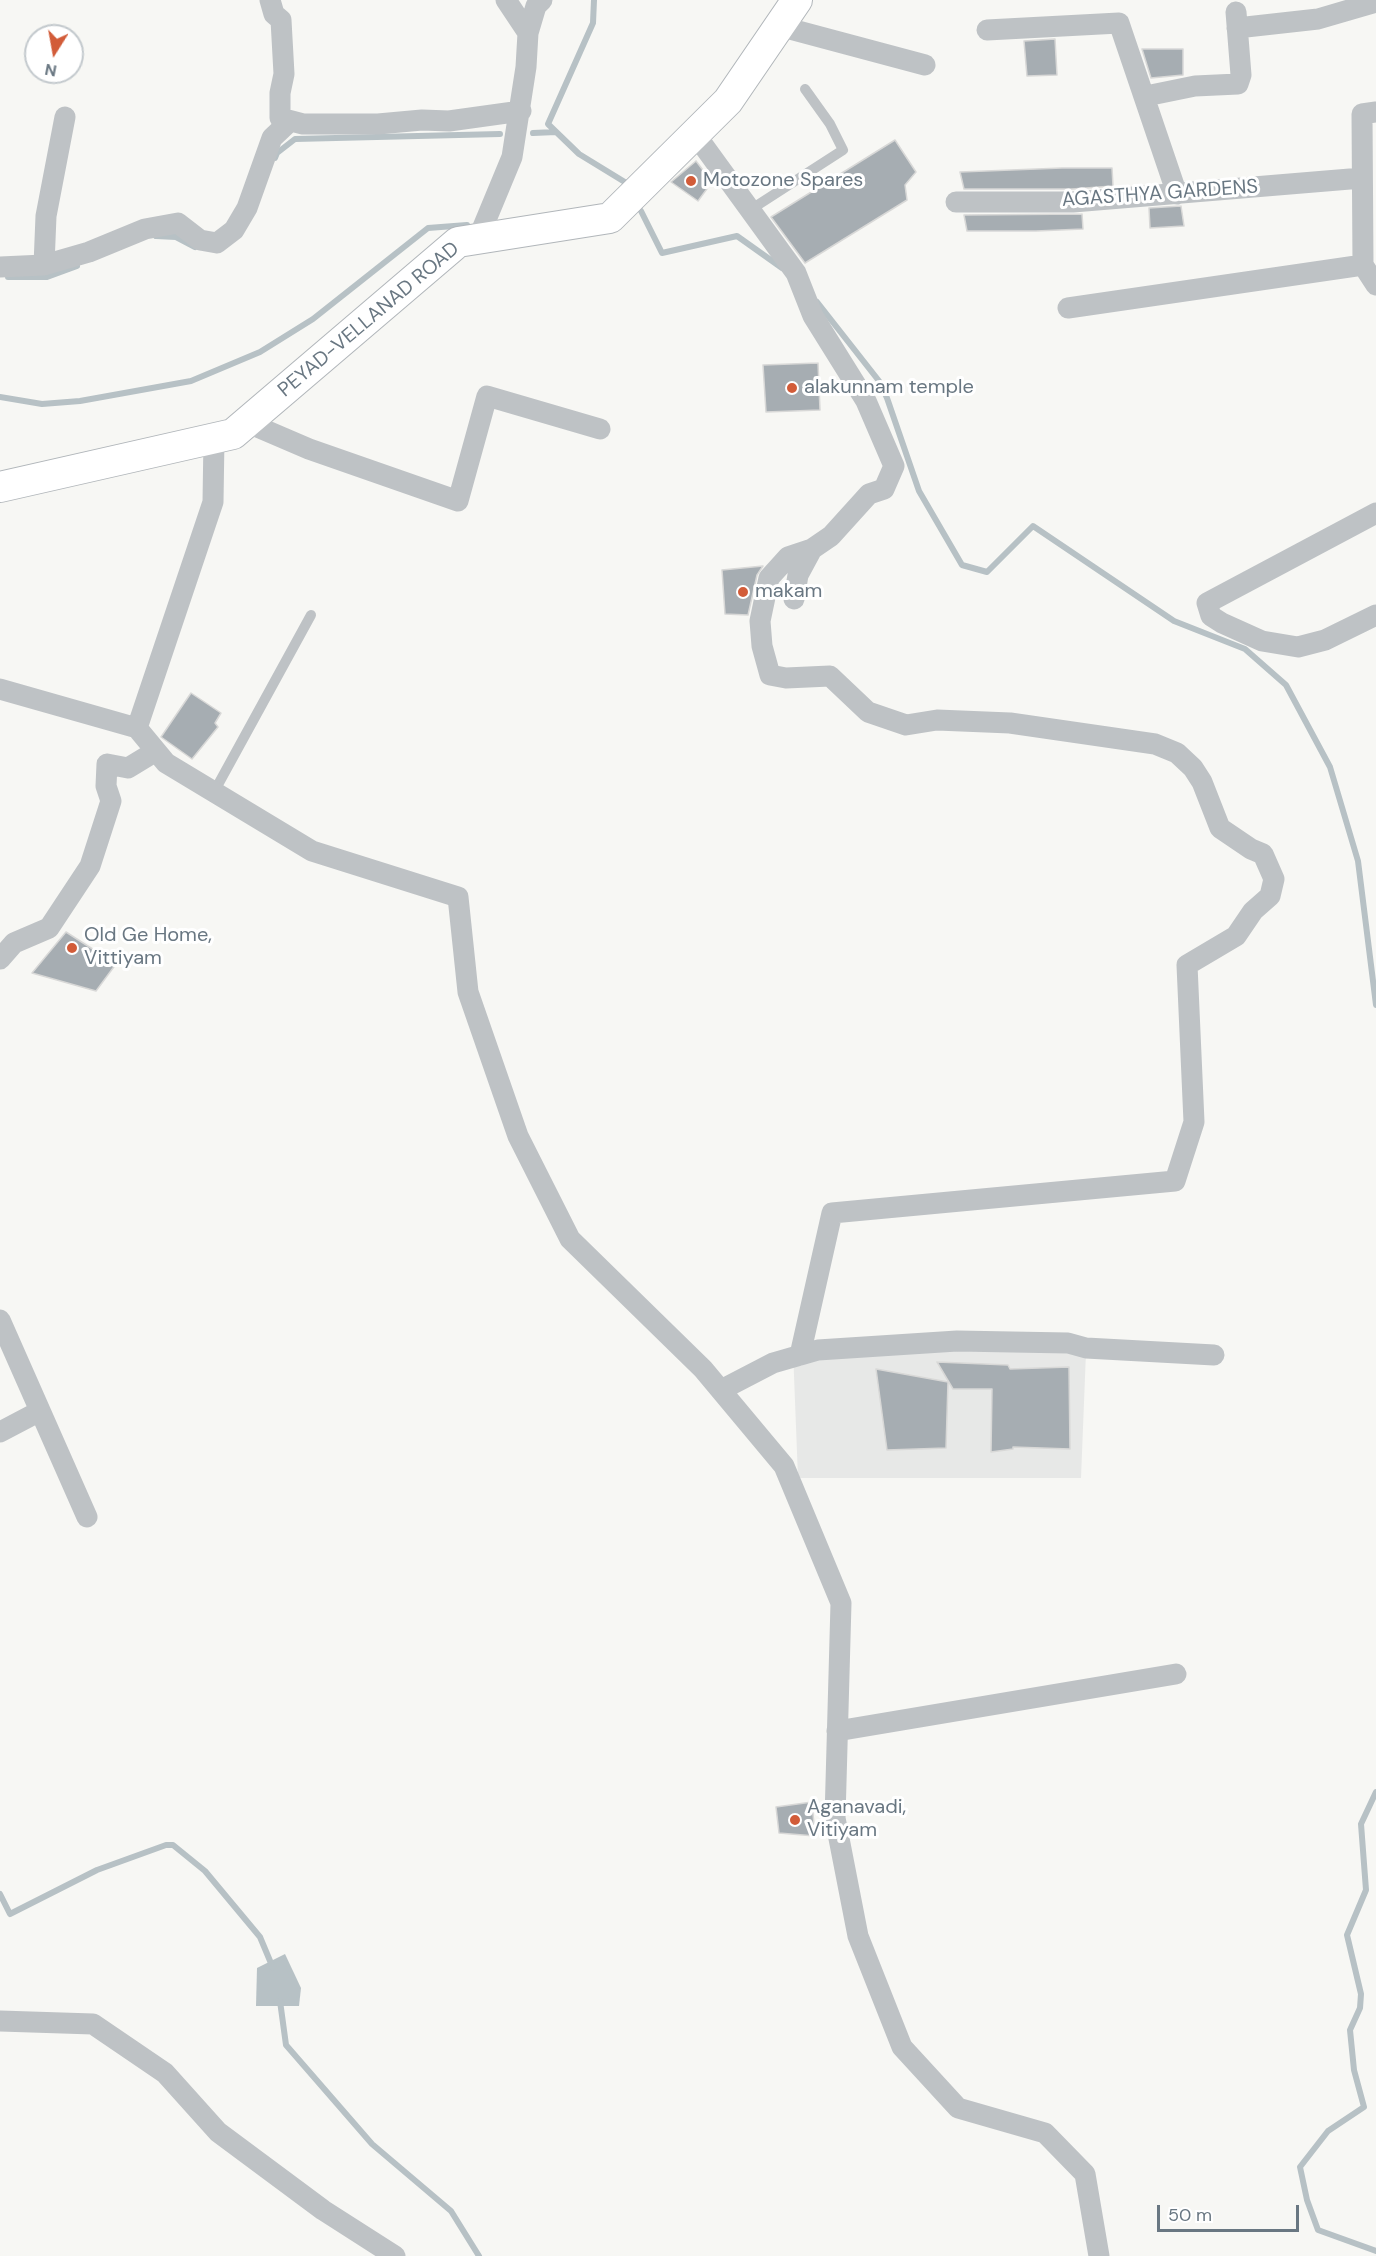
<!DOCTYPE html>
<style>
body{margin:0}
#map{position:relative;width:1376px;height:2256px;overflow:hidden;background:#f7f7f4;font-family:"DM Sans",sans-serif}
canvas{display:block}
.north{position:absolute;left:24px;top:24px;width:60px;height:60px;box-sizing:border-box;background:#fff;border:2px solid #c3c9cd;border-radius:50%;rotate:191deg;font-size:16px;font-weight:700;line-height:24px;text-align:center;color:#697782}
.north::after{content:'';display:block;margin:auto;width:21px;height:27px;background:#d25c39;clip-path:polygon(50% 0,100% 100%,50% 72%,0 100%)}
.scale{position:absolute;left:1157px;top:2205px;width:142px;height:27px;box-sizing:border-box;border:3px solid #697782;border-top:0;padding-left:8px;font-size:18px;line-height:21px;white-space:nowrap;color:#697782;-webkit-text-stroke:4px #fff;paint-order:stroke}
</style>
<div id="map">
<canvas width="1376" height="2256"></canvas>
<div class="north">N</div>
<div class="scale">50 m</div>
</div>
<script>
const ctx = document.querySelector('canvas').getContext('2d');
ctx.lineJoin = 'round';
function fillPath(path, color) { ctx.fillStyle = color; ctx.fill(path, 'evenodd'); }
const shape = rows => new Path2D(rows.map(r => 'M' + r).join(''));
function stroke(path, color, width, dash) { ctx.strokeStyle = color; ctx.lineWidth = width; ctx.lineCap = dash ? 'butt' : 'round'; ctx.setLineDash(dash || []); ctx.stroke(path); }
function drawText(font, color, halo, rows, align = 'center') {
  ctx.font = font + ' "DM Sans",sans-serif'; ctx.lineWidth = 6; ctx.setLineDash([]); ctx.textBaseline = 'middle'; ctx.strokeStyle = halo; ctx.fillStyle = color; for (const [text, x, y, turn = 0] of rows) {
    ctx.save(); ctx.translate(x, y); ctx.rotate((+turn || 0) * Math.PI / 180); ctx.textAlign = isNaN(turn) ? turn : align; if (halo) ctx.strokeText(text, 0, 0); ctx.fillText(text, 0, 0); ctx.restore();
  }
}
const built = shape([
 [793,1350,1086,1352,1081,1478,798,1478]
]);
const water = shape([
 [285,1954,301,1988,299,2006,256,2006,257,1968]
]);
const stream = shape([
 [594,0,593,23,548,124,579,154,628,184,624,187],
 [533,133,556,132],
 [275,158,277,153,295,139,500,134],
 [641,211,662,253,737,236,782,268],
 [156,236,176,237,195,247],
 [8,277,47,277,77,266],
 [817,302,879,381,887,398,919,491,962,565,987,572,1033,526,1174,621,1245,649,1286,685,1330,767,1358,861,1376,1005],
 [0,397,42,404,80,401,191,381,260,352,313,319,428,228,467,225],
 [1376,1792,1361,1824,1366,1890,1347,1935,1361,1994,1360,2008,1350,2030,1354,2070,1364,2107,1328,2131,1300,2167,1307,2200,1318,2230,1376,2251],
 [0,1894,10,1914,97,1870,166,1845,173,1845,205,1871,260,1937,273,1968],
 [280,2001,286,2045,372,2144,451,2211,479,2256]
]);
const building = shape([
 [1055,39,1057,75,1027,76,1024,41,1055,39],
 [1142,49,1183,49,1183,75,1151,78,1142,49],
 [895,140,916,172,905,185,907,200,805,263,771,217,895,140],
 [696,161,712,182,698,201,671,182,696,161],
 [1062,168,1112,168,1113,186,1072,189,964,189,960,172,1062,168],
 [1181,206,1184,226,1150,228,1149,208,1181,206],
 [1082,214,1083,229,1036,231,967,231,964,215,1082,214],
 [818,363,820,410,766,412,763,365,818,363],
 [763,566,757,575,748,615,725,614,722,570,763,566],
 [191,693,221,713,215,723,218,727,192,759,161,737,191,693],
 [66,932,116,964,96,991,32,973,66,932],
 [937,1362,1008,1365,1010,1369,1069,1367,1070,1449,1013,1447,1013,1449,991,1452,992,1389,953,1389,937,1362],
 [876,1369,948,1382,946,1448,887,1450,876,1369],
 [812,1802,815,1836,779,1833,776,1807,812,1802]
]);
const service = shape([
 [750,210,843,150,830,124,805,89],
 [214,792,311,615]
]);
const minor = shape([
 [270,0,274,14,281,20,284,74,280,93,280,118,303,124,378,124,422,120,449,121,521,111],
 [779,26,925,65],
 [1237,28,1318,19,1376,2],
 [987,30,1119,23,1177,194],
 [528,33,536,6,542,0],
 [1146,96,1195,86,1238,84,1241,75,1236,12],
 [1376,112,1362,114,1363,265,1376,285],
 [695,134,796,273,813,316,866,401,894,466,884,489,869,494,831,536,812,549,788,557,769,578,760,621,762,646,770,675,786,678,830,676,868,712,906,725,937,720,1010,723,1155,744,1177,753,1193,768,1202,782,1220,828,1251,849,1263,854,1274,879,1270,896,1253,911,1236,936,1187,965,1194,1122,1175,1181,832,1213,800,1355],
 [956,202,1073,202,1362,178],
 [478,239,512,157,526,67,528,33,506,0],
 [44,265,46,216,65,117],
 [0,267,44,265,89,252,145,229,178,223,200,240,217,243,234,230,247,208,272,138,290,121],
 [1068,308,1363,265],
 [246,422,309,449,458,501,487,396,600,429],
 [214,438,213,502,137,728,166,763,312,851,458,897,468,992,518,1136,570,1239,703,1369,784,1466,841,1603,835,1818,858,1936,902,2047,958,2108,1045,2133,1085,2174,1099,2256],
 [1376,513,1207,603,1211,616,1222,623,1262,641,1298,647,1325,640,1376,615],
 [794,599,798,575,812,549],
 [0,689,137,728],
 [0,959,14,943,49,928,90,866,111,801,106,786,107,764,128,768,156,751],
 [0,1320,87,1517],
 [721,1390,773,1363,818,1350,957,1341,1068,1343,1086,1348,1214,1355],
 [0,1432,40,1411],
 [837,1731,1176,1674],
 [0,2021,93,2024,165,2073,218,2132,323,2210,395,2256]
]);
const secondary = shape([
 [0,487,233,434,458,242,610,218,728,101,797,0]
]);
const markers = [
 [691,181,6,"#d25c39"],
 [792,388,6,"#d25c39"],
 [743,592,6,"#d25c39"],
 [72,948,6,"#d25c39"],
 [795,1820,6,"#d25c39"]
];
const poiNames = [
 ["Motozone Spares",703,181],
 ["alakunnam temple",804,388],
 ["makam",755,592],
 ["Old Ge Home,",84,936],
 ["Vittiyam",84,959],
 ["Aganavadi,",807,1808],
 ["Vitiyam",807,1831]
];
const streetNames = [
 ["AGASTHYA GARDENS",1160,194,-4],
 ["PEYAD-VELLANAD ROAD",369,320,-40]
];
fillPath(built, '#e7e8e7');
fillPath(water, '#b7c1c5');
stroke(stream, '#b7c1c5', 6);
fillPath(building, '#a6adb2');
stroke(building, '#d8d8d7', 1.5);
stroke(secondary, '#b1b6ba', 32);
stroke(service, '#bec2c5', 10);
stroke(minor, '#bec2c5', 21);
stroke(secondary, '#fff', 30);
for (const [x, y, r, color] of markers) { const dot = new Path2D(); dot.arc(x, y, r, 0, 2 * Math.PI); ctx.fillStyle = color; ctx.fill(dot); stroke(dot, '#fff', 2); }
drawText('20px', '#697782', '#fff', poiNames, 'left');
drawText('20px', '#697782', '#fff', streetNames);
</script>
